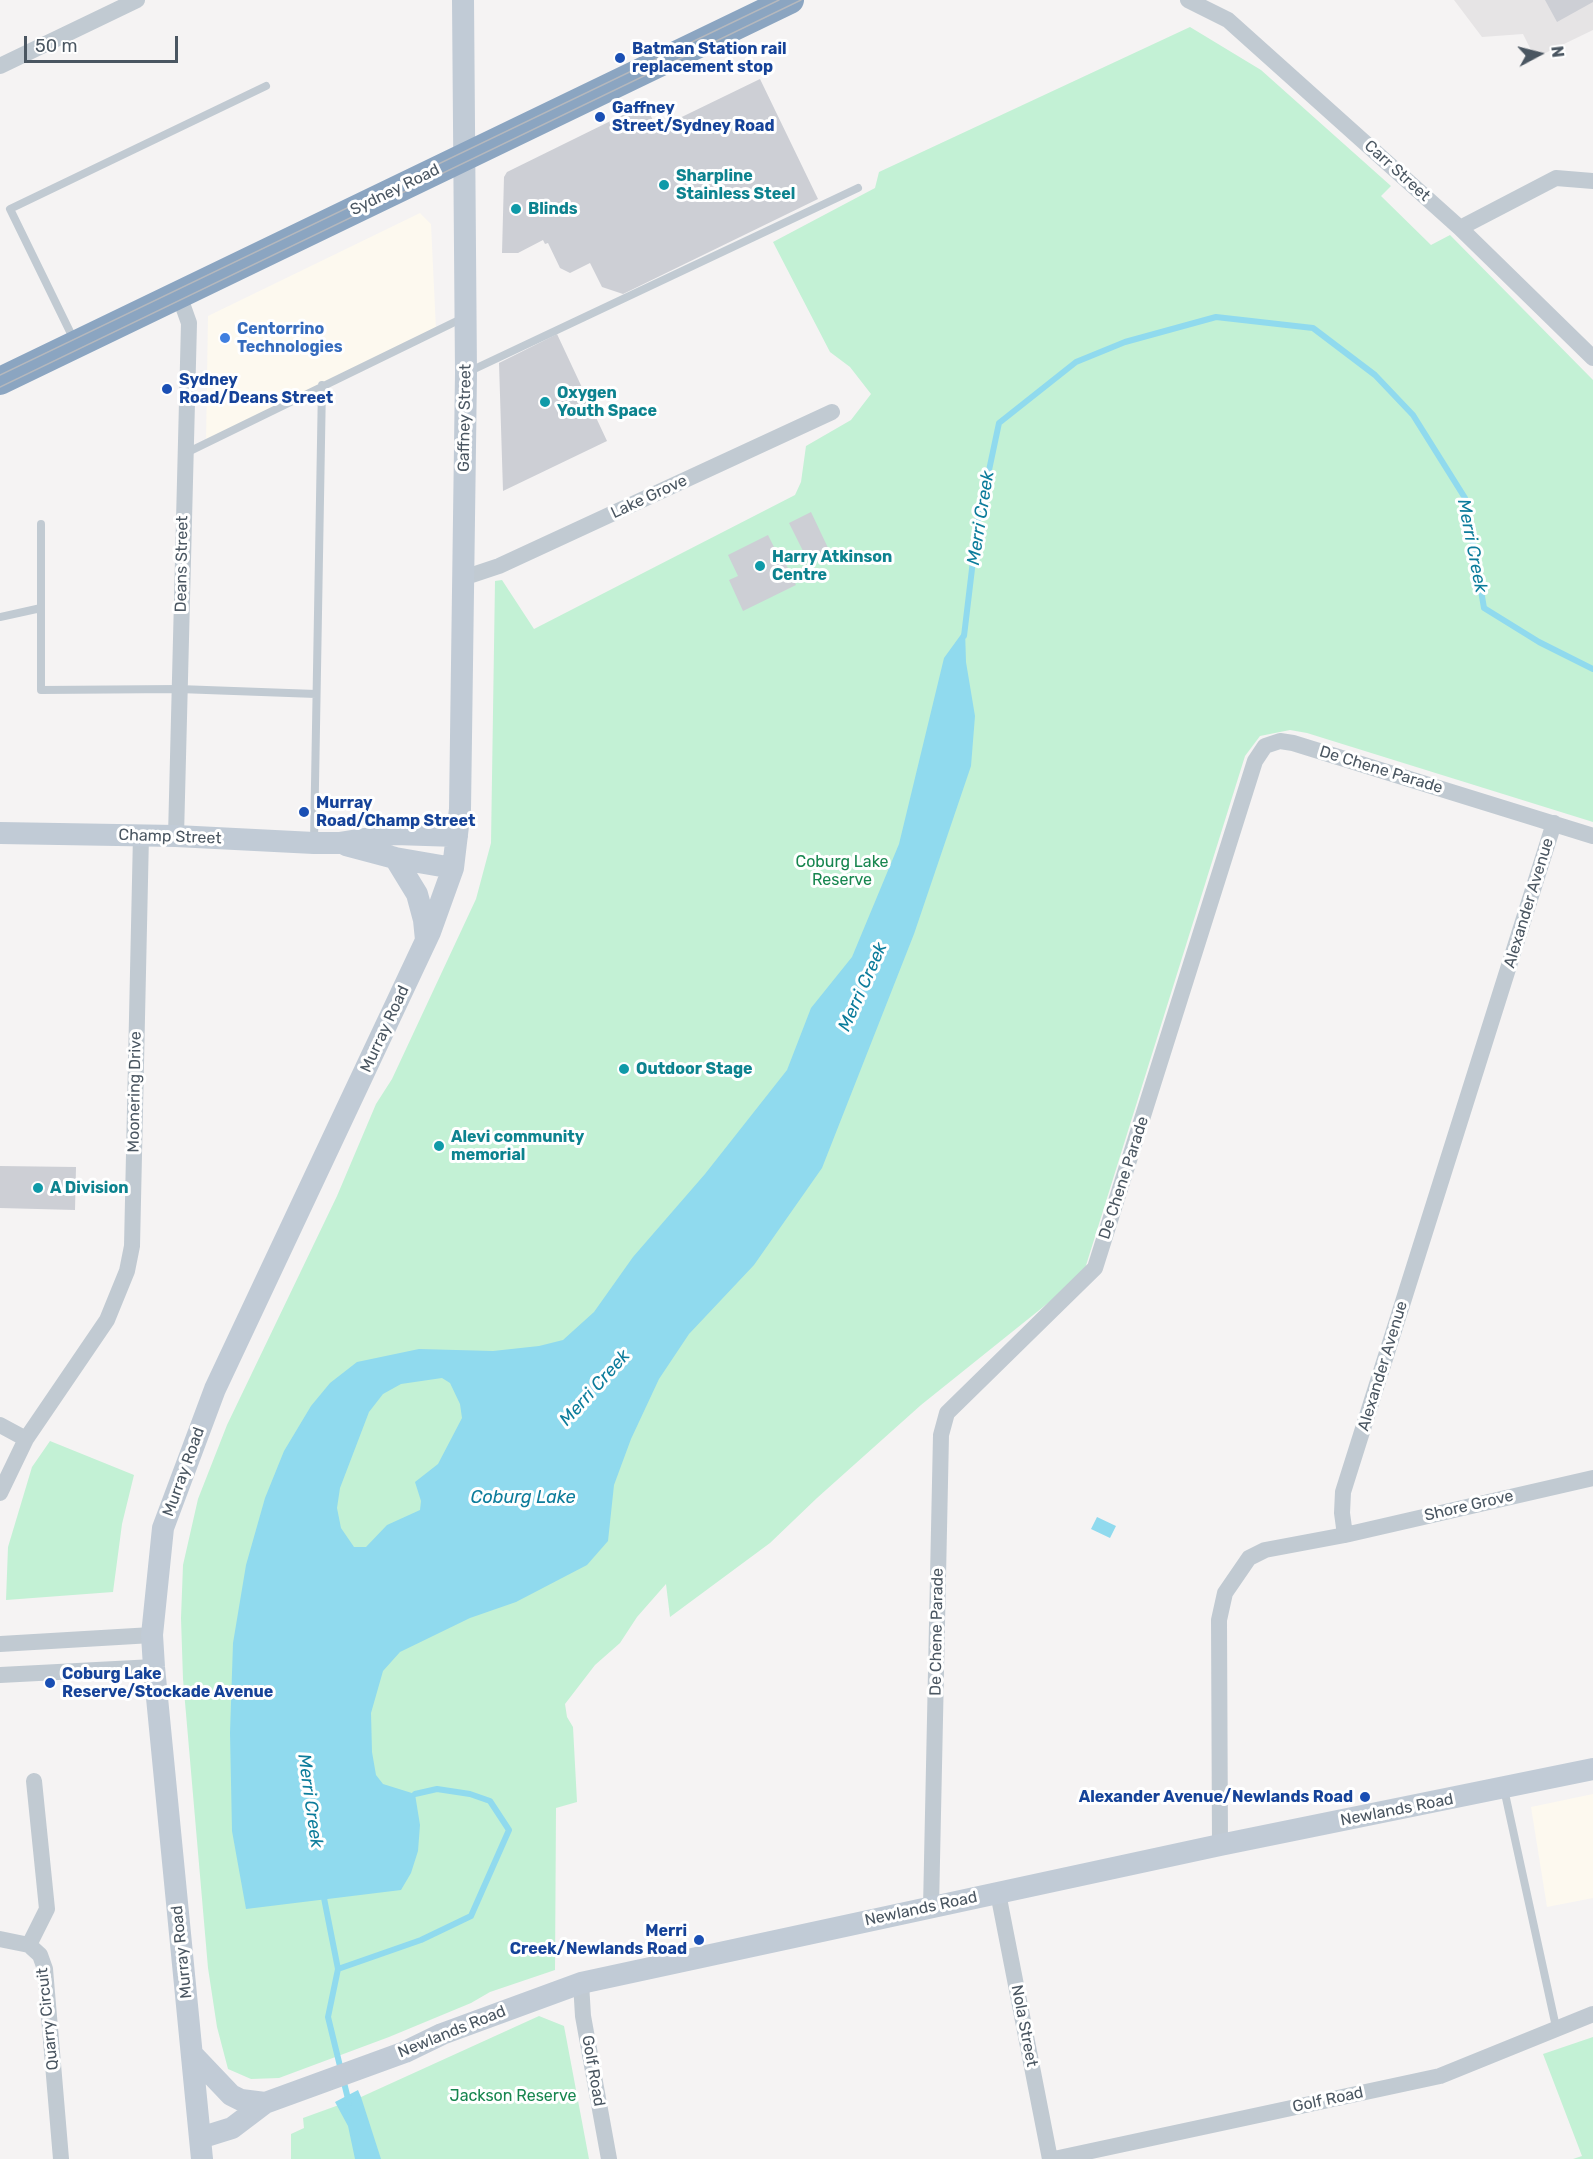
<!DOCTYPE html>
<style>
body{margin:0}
#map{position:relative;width:1593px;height:2159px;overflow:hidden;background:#f5f3f3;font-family:Rubik,sans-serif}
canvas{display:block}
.north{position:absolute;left:1509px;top:24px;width:60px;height:60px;-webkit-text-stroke:4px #fff;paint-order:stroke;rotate:83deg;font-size:16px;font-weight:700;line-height:24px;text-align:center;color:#4a5661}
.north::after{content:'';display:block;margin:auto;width:21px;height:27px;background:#4a5661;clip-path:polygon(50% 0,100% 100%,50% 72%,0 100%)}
.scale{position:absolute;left:24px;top:36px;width:154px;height:27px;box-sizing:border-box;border:3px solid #4a5661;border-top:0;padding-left:8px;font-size:18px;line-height:21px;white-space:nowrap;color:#4a5661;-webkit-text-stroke:4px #fff;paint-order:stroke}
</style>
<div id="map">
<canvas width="1593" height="2159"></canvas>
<div class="north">N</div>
<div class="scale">50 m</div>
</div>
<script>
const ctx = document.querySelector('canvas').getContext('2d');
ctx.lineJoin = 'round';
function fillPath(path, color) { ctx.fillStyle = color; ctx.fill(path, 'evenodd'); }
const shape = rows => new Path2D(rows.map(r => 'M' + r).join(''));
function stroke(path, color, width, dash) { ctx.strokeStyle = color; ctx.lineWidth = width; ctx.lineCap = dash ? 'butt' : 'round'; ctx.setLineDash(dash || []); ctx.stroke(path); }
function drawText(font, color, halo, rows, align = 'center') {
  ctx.font = font + ' Rubik,sans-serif'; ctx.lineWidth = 6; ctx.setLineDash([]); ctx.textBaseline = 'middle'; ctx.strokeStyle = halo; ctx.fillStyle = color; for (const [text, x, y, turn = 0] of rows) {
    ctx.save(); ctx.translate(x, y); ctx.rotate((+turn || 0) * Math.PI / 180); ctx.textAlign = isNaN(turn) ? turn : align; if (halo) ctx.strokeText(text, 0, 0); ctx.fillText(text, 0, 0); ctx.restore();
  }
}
const commercial = shape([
 [420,213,431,224,436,330,206,443,208,316],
 [1593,1794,1593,1898,1547,1907,1531,1807]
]);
const education = shape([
 [1454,0,1593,0,1593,30,1535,58,1523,34,1482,37]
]);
const green = shape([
 [1190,27,1261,70,1391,186,1381,196,1431,245,1450,235,1593,380,1593,822,1307,733,1290,730,1260,736,1245,756,1083,1275,921,1405,817,1498,770,1543,670,1617,666,1584,637,1617,620,1643,595,1665,565,1704,567,1717,573,1727,577,1802,556,1808,555,1970,490,1992,471,2003,389,2037,279,2078,251,2079,228,2069,217,2027,208,1968,183,1679,181,1618,183,1565,198,1499,227,1425,337,1196,376,1104,392,1079,476,899,491,843,495,581,502,580,534,629,795,495,801,482,806,446,851,420,871,394,850,367,830,352,773,242,875,188,879,172],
 [50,1441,134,1475,122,1524,113,1592,6,1600,8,1547,32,1467],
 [539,2016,564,2026,589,2159,291,2159,291,2134,304,2128,303,2118,361,2097],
 [1593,2037,1593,2159,1573,2159,1582,2156,1543,2054]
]);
const water = shape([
 [965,629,966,662,975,716,971,766,914,934,822,1168,754,1265,689,1334,659,1379,631,1439,614,1485,608,1541,587,1565,516,1602,470,1618,400,1652,383,1671,371,1713,372,1752,376,1775,383,1784,415,1794,420,1825,418,1851,411,1873,401,1890,246,1909,232,1831,230,1733,233,1643,246,1565,265,1498,284,1451,311,1406,330,1383,357,1362,419,1349,493,1351,539,1346,563,1340,594,1312,633,1257,705,1174,787,1070,811,1008,852,957,899,844,944,658],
 [442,1378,450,1383,460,1404,462,1418,438,1464,415,1482,421,1501,420,1510,387,1525,366,1547,354,1547,341,1528,337,1508,340,1488,369,1412,383,1394,401,1384],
 [1097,1517,1116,1526,1110,1538,1091,1529],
 [358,2090,361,2097,381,2159,355,2159,348,2126,335,2102]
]);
const stream = shape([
 [964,636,977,527,999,423,1076,362,1125,342,1216,317,1313,328,1375,375,1413,415,1465,498,1484,608,1539,642,1593,669],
 [323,1893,338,1969,328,2017,349,2103],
 [338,1969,421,1940,471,1916,509,1830,490,1801,470,1794,437,1789,415,1794]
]);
const building = shape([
 [1545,0,1593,0,1593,2,1557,22],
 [760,79,818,199,623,294,602,287,590,263,570,273,560,268,548,243,545,244,543,240,518,253,502,253,504,177,507,172,639,107,648,110,657,129],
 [557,334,607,441,503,491,499,363],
 [811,512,829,550,808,561,789,523],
 [768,535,778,555,781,554,796,585,743,611,729,580,738,576,728,555],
 [0,1166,76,1167,75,1210,0,1208]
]);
const lane = shape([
 [75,342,10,209,266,86],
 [468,372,858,188],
 [184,454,463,318],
 [41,608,41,524],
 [0,617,41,608,41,690,179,689,316,694],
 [314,841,322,385],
 [1504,1789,1556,2027]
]);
const street = shape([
 [1188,0,1228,20,1460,228,1593,358],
 [0,66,137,0],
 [1460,228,1556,178,1593,181],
 [463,578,499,566,832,412],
 [176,836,189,323,179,295],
 [0,1425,26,1439],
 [0,1493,26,1439,107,1320,127,1271,132,1246,141,835],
 [1345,1535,1593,1478],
 [0,1644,152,1635],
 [0,1675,154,1667],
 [34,1781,47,1909,29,1945,40,1955,45,1969,61,2159],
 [1220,1845,1219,1620,1225,1593,1249,1558,1265,1550,1345,1535,1342,1513,1343,1492,1554,823],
 [998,1893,1050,2159],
 [931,1908,941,1435,947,1413,1095,1268,1255,761,1265,746,1280,741,1293,743,1593,836],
 [0,1939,29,1945],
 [581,1983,583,2016,609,2159],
 [1054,2159,1440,2076,1593,2014]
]);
const secondary = shape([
 [0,833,176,836,314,843,339,843,395,834,457,836],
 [346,845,395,858,453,868],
 [395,858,417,894,424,920,426,940],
 [192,2054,231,2095,241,2100,265,2103],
 [200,2138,232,2128,265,2103,405,2052,442,2034,581,1983,1220,1845,1593,1769],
 [202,2159,154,1667,152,1635,163,1528,215,1389,430,932,453,868,460,809,466,373,463,0]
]);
const highway = shape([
 [0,381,790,0]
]);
const tram = shape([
 [0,375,779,0],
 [0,387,801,0]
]);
const markers = [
 [620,58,6,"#1a4fb4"],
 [600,117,6,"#1a4fb4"],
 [664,185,6,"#0f9aa8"],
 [516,209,6,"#0f9aa8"],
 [225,338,6,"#3f7fe0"],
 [167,389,6,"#1a4fb4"],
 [545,402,6,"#0f9aa8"],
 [760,566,6,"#0f9aa8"],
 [304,812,6,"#1a4fb4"],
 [624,1069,6,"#0f9aa8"],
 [439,1146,6,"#0f9aa8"],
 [38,1188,6,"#0f9aa8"],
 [50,1683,6,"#1a4fb4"],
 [1365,1797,6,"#1a4fb4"],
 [699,1940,6,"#1a4fb4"]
];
const transitNames = [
 ["Batman Station rail",632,49],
 ["replacement stop",632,67],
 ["Gaffney",612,108],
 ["Street/Sydney Road",612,126],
 ["Sydney",179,380],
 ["Road/Deans Street",179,398],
 ["Murray",316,803],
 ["Road/Champ Street",316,821],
 ["Coburg Lake",62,1674],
 ["Reserve/Stockade Avenue",62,1692],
 ["Alexander Avenue/Newlands Road",1353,1797,"right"],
 ["Merri",687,1931,"right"],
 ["Creek/Newlands Road",687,1949,"right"]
];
const streetNames = [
 ["Carr Street",1397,171,42],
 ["Sydney Road",395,190,-26],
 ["Gaffney Street",465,418,-89],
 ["Lake Grove",649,497,-25],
 ["Deans Street",182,564,-89],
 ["De Chene Parade",1381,770,17],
 ["Champ Street",170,837,2],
 ["Alexander Avenue",1529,903,-73],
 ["Murray Road",385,1029,-65],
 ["Moonering Drive",135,1092,-89],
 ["De Chene Parade",1124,1178,-72],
 ["Alexander Avenue",1383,1366,-73],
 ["Murray Road",184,1472,-70],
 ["Shore Grove",1469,1506,-13],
 ["De Chene Parade",937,1632,-89],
 ["Newlands Road",1397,1810,-11],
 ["Newlands Road",921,1909,-12],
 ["Murray Road",182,1952,-96],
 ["Quarry Circuit",48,2019,-96],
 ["Nola Street",1024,2026,79],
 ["Newlands Road",452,2032,-22],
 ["Golf Road",593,2071,80],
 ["Golf Road",1328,2100,-12]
];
const cultureNames = [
 ["Sharpline",676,176],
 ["Stainless Steel",676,194],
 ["Blinds",528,209],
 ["Oxygen",557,393],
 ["Youth Space",557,411],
 ["Harry Atkinson",772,557],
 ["Centre",772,575],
 ["Outdoor Stage",636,1069],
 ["Alevi community",451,1137],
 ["memorial",451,1155],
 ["A Division",50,1188]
];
const shopNames = [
 ["Centorrino",237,329],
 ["Technologies",237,347]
];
const parkNames = [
 ["Coburg Lake",842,862],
 ["Reserve",842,880],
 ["Jackson Reserve",513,2096]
];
const waterNames = [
 ["Merri Creek",981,518,-81],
 ["Merri Creek",1472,546,79],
 ["Merri Creek",863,987,-66],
 ["Merri Creek",595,1388,-48],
 ["Coburg Lake",523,1498],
 ["Merri Creek",310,1801,82]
];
fillPath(commercial, '#fdf9ef');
fillPath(education, '#e6e4e5');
fillPath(green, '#c3f1d5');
fillPath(water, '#90daee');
stroke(stream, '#90daee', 6);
fillPath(building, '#cdcfd5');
stroke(lane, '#c1cad2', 8);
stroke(street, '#c1cad2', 16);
stroke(secondary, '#c1cbd6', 22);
stroke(highway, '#8ba5c1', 28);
stroke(tram, '#b5b8bd', 1.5);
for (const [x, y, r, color] of markers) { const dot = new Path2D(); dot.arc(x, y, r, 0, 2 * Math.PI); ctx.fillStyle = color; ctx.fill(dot); stroke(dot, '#fff', 2); }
drawText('bold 16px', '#164399', '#fff', transitNames, 'left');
drawText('16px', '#4a5661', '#fff', streetNames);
drawText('bold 16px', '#0d838f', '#fff', cultureNames, 'left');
drawText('bold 16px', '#366cbe', '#fff', shopNames, 'left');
drawText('16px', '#17864f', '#fff', parkNames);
drawText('italic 18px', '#0c7c9b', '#fff', waterNames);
</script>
